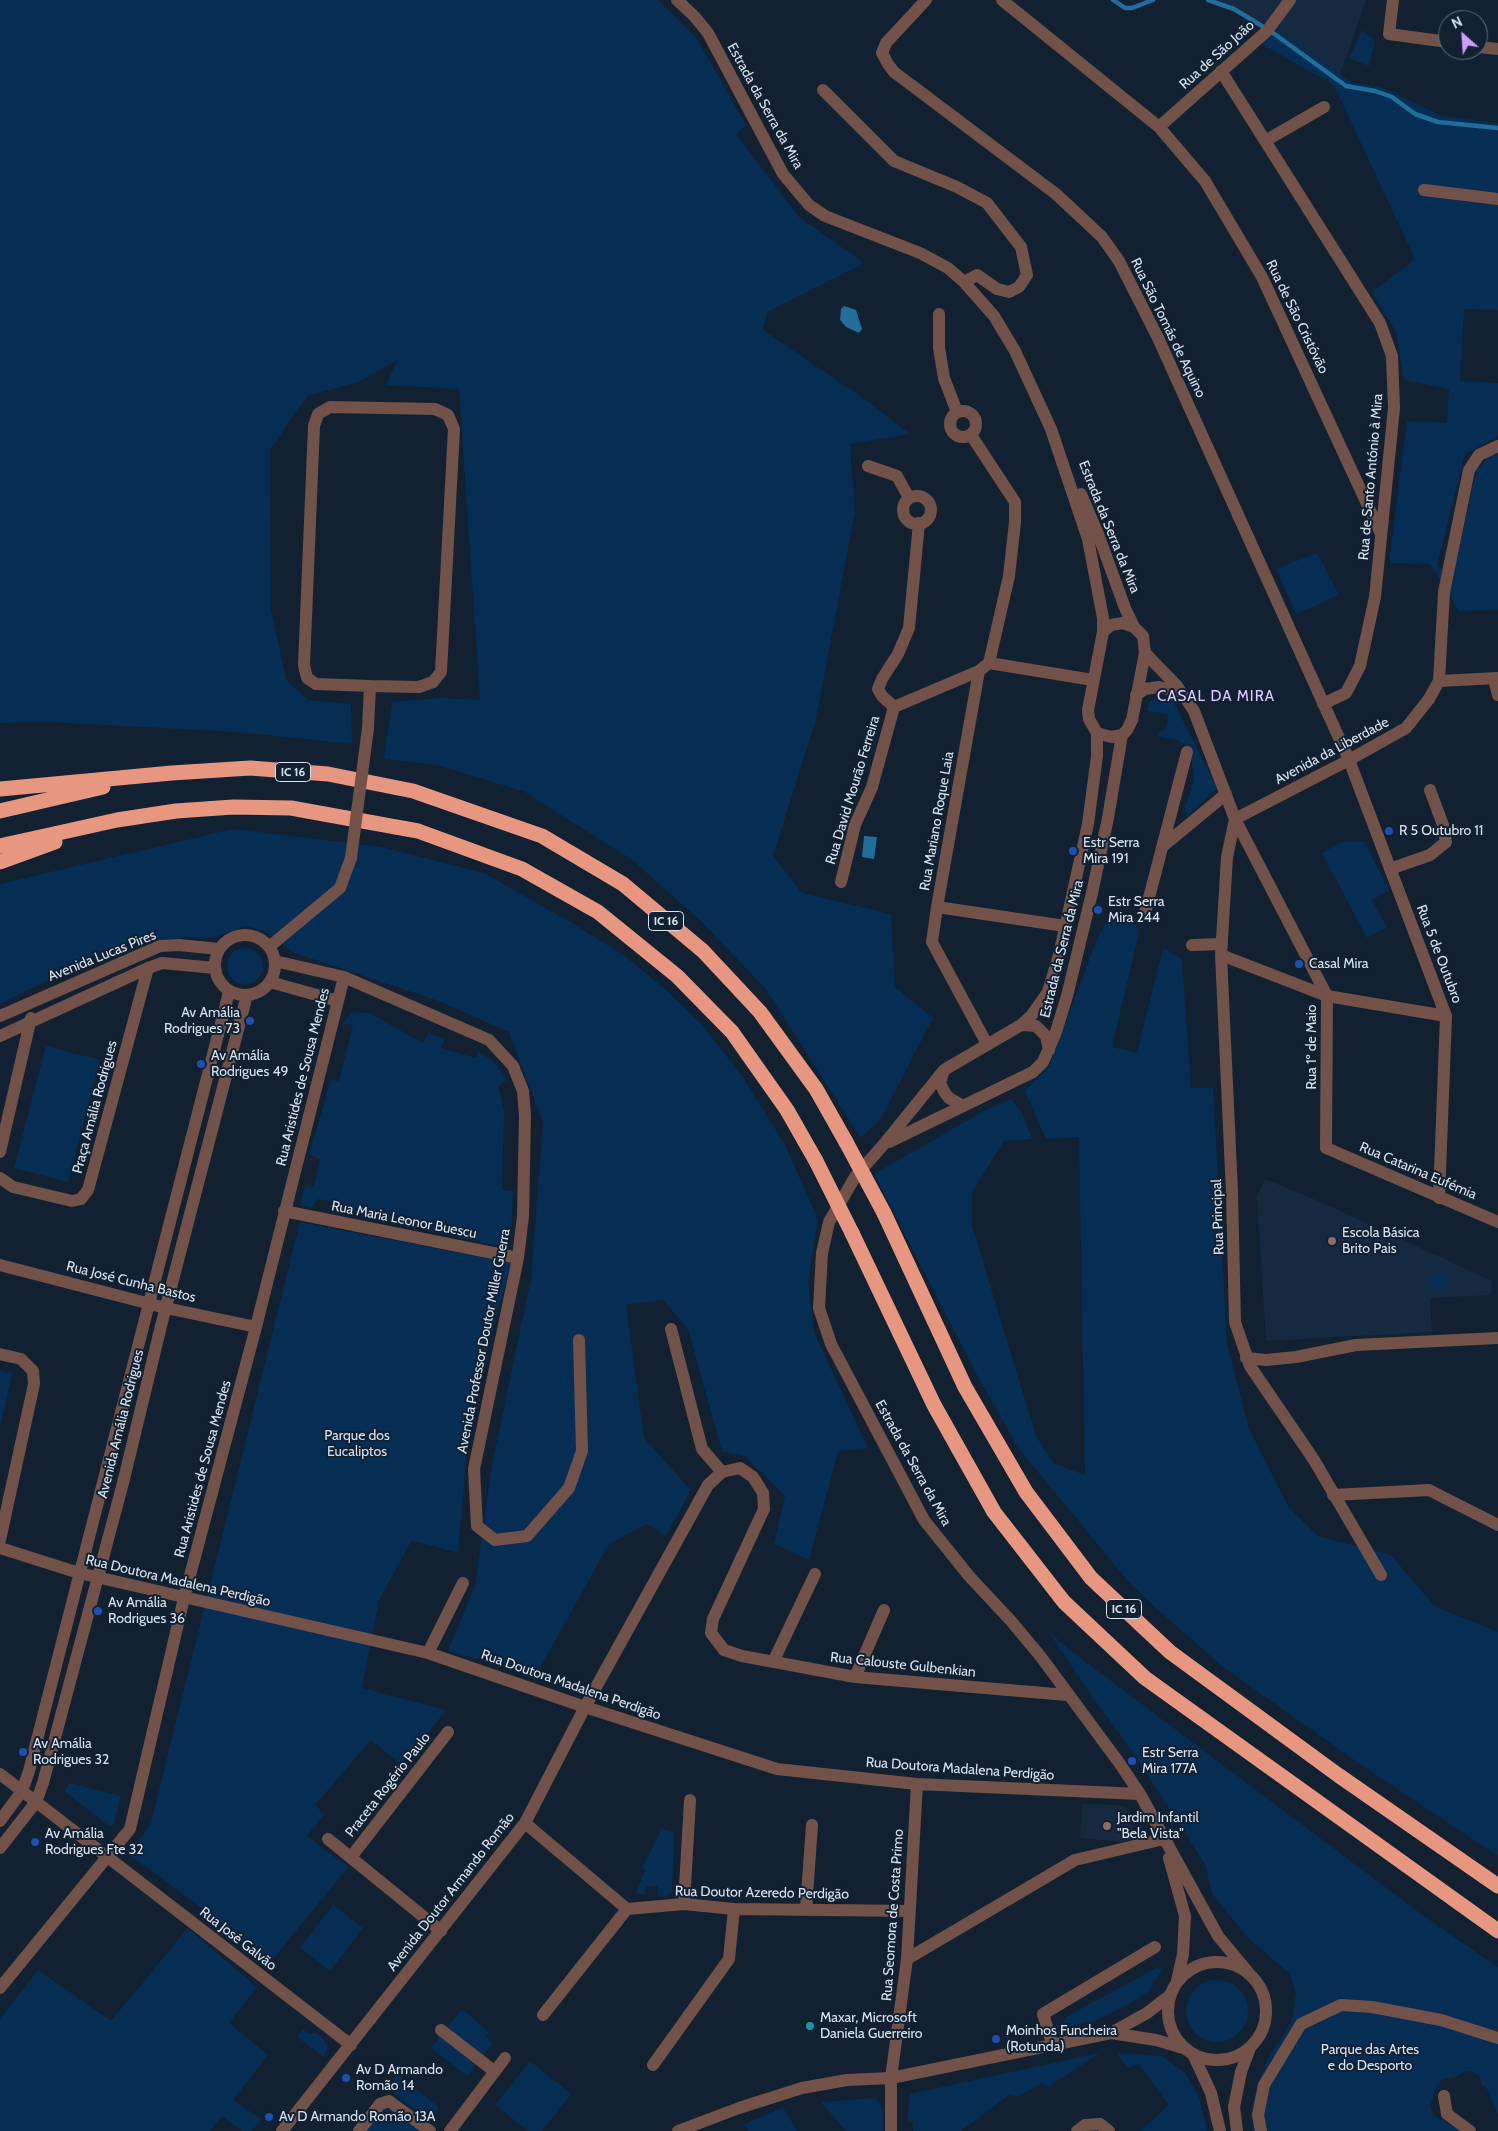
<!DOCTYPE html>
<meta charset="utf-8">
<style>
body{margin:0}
#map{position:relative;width:1498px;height:2131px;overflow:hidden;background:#112132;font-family:Cabin,sans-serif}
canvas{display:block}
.north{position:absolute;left:1438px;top:10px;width:50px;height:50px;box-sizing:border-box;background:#112132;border:1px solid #606e7d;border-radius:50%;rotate:334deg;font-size:14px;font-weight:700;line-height:20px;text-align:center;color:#d7e2ee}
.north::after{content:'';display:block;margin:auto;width:18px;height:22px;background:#d09dfe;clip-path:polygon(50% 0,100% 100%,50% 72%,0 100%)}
</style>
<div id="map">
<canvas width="1498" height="2131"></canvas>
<div class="north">N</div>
</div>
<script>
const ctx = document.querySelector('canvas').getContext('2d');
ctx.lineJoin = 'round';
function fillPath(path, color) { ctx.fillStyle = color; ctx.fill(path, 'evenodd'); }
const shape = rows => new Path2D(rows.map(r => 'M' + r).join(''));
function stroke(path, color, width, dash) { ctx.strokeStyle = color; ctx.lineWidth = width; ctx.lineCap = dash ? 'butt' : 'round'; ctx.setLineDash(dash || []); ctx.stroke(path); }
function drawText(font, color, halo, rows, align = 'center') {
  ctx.font = font + ' Cabin,sans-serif'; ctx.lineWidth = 4; ctx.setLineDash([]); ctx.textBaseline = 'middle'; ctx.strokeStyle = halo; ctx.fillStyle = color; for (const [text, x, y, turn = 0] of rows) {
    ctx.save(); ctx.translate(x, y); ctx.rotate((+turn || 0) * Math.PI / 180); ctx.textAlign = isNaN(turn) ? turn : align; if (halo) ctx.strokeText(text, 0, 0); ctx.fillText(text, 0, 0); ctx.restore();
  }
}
const built = shape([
 [1207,0,1366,0,1340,74,1277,29],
 [1265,1179,1316,1200,1492,1281,1491,1295,1430,1298,1432,1332,1266,1341,1257,1196],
 [1082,1804,1118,1805,1126,1808,1133,1814,1134,1838,1122,1842,1080,1838]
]);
const green = shape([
 [0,0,658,0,697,39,746,125,736,134,799,217,864,263,767,312,763,330,863,398,910,434,850,444,855,511,816,719,773,856,802,893,891,914,895,987,933,1018,880,1120,861,1138,765,988,700,920,631,859,525,792,438,765,384,759,392,702,441,698,480,700,459,389,386,385,398,359,359,382,307,396,270,450,271,610,286,679,308,700,351,704,352,744,238,732,47,722,0,723],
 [1277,29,1351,82,1381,87,1442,116,1498,123,1498,310,1464,309,1460,381,1498,383,1498,436,1465,454,1437,565,1451,581,1477,470,1488,457,1498,454,1498,610,1459,611,1430,564,1389,563,1407,421,1447,423,1449,389,1404,380,1396,332,1372,292,1415,259,1334,85,1262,44],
 [1362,30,1375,41,1369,66,1349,58],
 [1317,553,1339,595,1296,614,1276,569],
 [1157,696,1173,701,1217,788,1189,815,1184,812,1194,780,1190,748,1178,740,1158,736,1161,731,1167,726,1168,714,1147,711,1149,702],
 [233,829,381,847,484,873,572,923,622,954,664,988,703,1026,742,1076,785,1145,818,1219,808,1281,814,1332,868,1448,838,1451,809,1560,774,1544,785,1496,745,1456,722,1451,688,1329,663,1300,626,1305,644,1438,691,1490,666,1536,647,1524,609,1544,536,1675,448,1651,475,1585,492,1465,531,1279,543,1123,509,1032,436,1000,292,952,266,931,245,926,213,938,191,937,123,943,0,1004,0,884],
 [1364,841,1389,890,1372,900,1387,927,1367,938,1322,853,1342,842],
 [1107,921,1134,921,1139,932,1112,1047,1137,1053,1163,948,1182,959,1191,1088,1213,1088,1227,1344,1249,1429,1289,1508,1318,1536,1391,1555,1434,1606,1498,1632,1498,1856,1360,1764,1223,1667,1157,1609,1128,1581,1019,1449,978,1377,874,1174,984,1111,1011,1099,1022,1113,1032,1139,1004,1141,972,1192,972,1226,1036,1436,1053,1463,1085,1475,1079,1137,1046,1139,1025,1091,1049,1067,1096,942],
 '227 966a18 18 0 1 1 36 0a18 18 0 1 1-36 0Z',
 [352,1012,369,1013,423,1043,428,1033,444,1039,441,1048,476,1058,478,1051,494,1062,507,1080,498,1086,504,1111,502,1190,513,1191,511,1237,499,1246,349,1214,350,1205,317,1199,312,1208,300,1205,305,1186,314,1187,320,1159,309,1154,331,1080,339,1081,353,1025,343,1024],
 [46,1046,100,1060,68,1182,14,1168],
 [300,1222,511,1263,470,1414,458,1553,412,1540,379,1600,362,1688,446,1710,403,1766,371,1740,315,1805,324,1814,307,1836,348,1867,270,1963,190,1899,129,1855,151,1823],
 [1445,1272,1447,1288,1431,1290,1429,1274],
 [0,1370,12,1373,0,1427],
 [1048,1631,1071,1651,1428,1919,1498,1967,1498,2115,1486,2087,1482,2085,1479,2076,1470,2071,1465,2071,1456,2077,1441,2080,1435,2091,1430,2106,1433,2115,1461,2131,1253,2131,1251,2116,1258,2083,1268,2059,1291,2023,1296,1993,1290,1974,1249,1939,1212,1894,1205,1864,1132,1751,1091,1695],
 [69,1783,121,1796,114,1824,109,1826,65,1792],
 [662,1828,674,1833,672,1892,665,1897,658,1895,658,1886,646,1886,644,1895,636,1894,645,1870,642,1868],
 [333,1905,363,1928,330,1971,300,1948],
 [188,1928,257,1987,229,2023,268,2055,233,2100,261,2119,252,2131,242,2131,222,2116,210,2131,0,2131,0,2019,38,1970,111,2021],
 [1156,1968,1162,1969,1149,1991,1129,2004,1094,2021,1060,2028,1066,2017],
 '1186 2011a31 31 0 1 1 62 0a31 31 0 1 1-62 0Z',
 [462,2009,489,2032,486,2037,493,2043,467,2076,431,2048],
 [303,2029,309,2034,316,2033,324,2039,327,2048,324,2057,297,2037],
 [1100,2053,1048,2087,1042,2083,1018,2097,1009,2095,961,2131,913,2131,913,2122,907,2120,910,2094],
 [1116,2053,1162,2056,1185,2073,1199,2097,1207,2131,1140,2131,1169,2105,1139,2064,1128,2068],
 [530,2061,571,2094,542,2131,528,2131,495,2105],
 [398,2075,439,2107,429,2121,387,2088],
 [875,2098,880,2103,883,2113,883,2131,846,2131,821,2102],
 [386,2105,422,2131,367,2131],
 [783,2107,797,2131,748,2131,743,2125]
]);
const water = shape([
 [844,306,856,310,862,329,859,333,846,327,840,320,841,309],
 [864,836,877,837,874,859,862,857]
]);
const stream = shape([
 [1113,0,1125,8,1132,8,1153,0],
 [1208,0,1234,9,1262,26],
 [1273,33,1346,86,1375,91,1392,97,1415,114,1438,122,1498,128]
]);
const minor = shape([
 [677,0,695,17,708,33,783,174,809,205,825,216,920,253,948,268,964,282,994,316,1015,351,1051,429,1088,539,1103,618,1103,632,1088,710,1089,719,1097,733,1097,756,1088,824,1059,955,1048,992,1031,1016,1021,1025,944,1070,884,1144,855,1177,829,1222,822,1253,819,1308,831,1344,924,1520,969,1576,1011,1621,1041,1657,1120,1764,1140,1794,1218,1936,1252,1977],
 [926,0,886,43,882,53,888,64,894,72,1056,194,1102,237,1119,261,1158,338,1349,760,1446,1016,1439,1198],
 [1002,0,1159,127,1205,181,1262,277,1381,534],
 [1393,0,1389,34,1448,42],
 [1478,47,1498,49],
 [1221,71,1380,323,1392,356,1394,408,1375,597,1360,666,1346,693,1323,704],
 [823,90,894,161,957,187,987,203,1021,247,1027,275,1019,287,1009,292,997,289,977,275,964,282],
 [1159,127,1267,31,1290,0],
 [1265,141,1324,107],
 [1424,190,1498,199],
 [939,314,939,348,944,378,957,412],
 [330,407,435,409,448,415,454,429,441,672,433,682,419,687,370,686,316,684,307,678,304,665,314,426,318,414,330,407],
 '950 424a13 13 0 1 1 26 0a13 13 0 1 1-26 0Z',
 [971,435,1015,502,1015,522,1009,576,989,663],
 [868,466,897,476,909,498],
 [1081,494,1098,534,1125,608,1134,627,1143,636,1145,653,1132,720,1127,730,1122,735,1111,737,1097,733],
 '903 510a14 14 0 1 1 28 0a14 14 0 1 1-28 0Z',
 [1103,632,1111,625,1123,623,1134,627],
 [1145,653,1177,686,1194,711,1235,819,1327,996,1326,1148,1498,1222],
 [979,671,937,907,1065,926],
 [1494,679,1498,695],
 [1439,681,1498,678],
 [1136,695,1145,689,1159,687,1177,691,1183,695],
 [894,707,882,696,878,689,882,679,898,654,909,628,919,523],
 [368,728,370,686],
 [1235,819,1227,857,1221,955,1232,1192,1235,1322,1250,1366,1314,1460,1381,1575],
 [1235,819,1349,760,1406,728,1429,699,1439,681,1444,592,1469,470,1479,455,1498,446],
 [1163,846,1226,794],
 [1390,869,1430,855,1446,842,1443,825,1430,790],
 [841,882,855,825,872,787,894,707,979,671,989,663,1093,680],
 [937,907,932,942,987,1044],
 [1145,913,1187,752],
 '215 965a30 30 0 1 1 60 0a30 30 0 1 1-60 0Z',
 [1192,945,1222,944],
 [269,947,340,888,351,858],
 [1221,955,1327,996,1446,1016],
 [275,961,344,977,489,1040,513,1066,523,1091,525,1116,523,1216,518,1258,474,1469,477,1526,495,1540,527,1536,569,1488,582,1451,579,1340],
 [270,982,338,1001],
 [0,1016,160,946,179,945,219,949],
 [1021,1025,1036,1026,1046,1036,1049,1050],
 [0,1036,148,968,162,963,215,968],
 [944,1070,940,1083,945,1093,949,1098,963,1106],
 [889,1142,1033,1072,1043,1062,1056,1032,1067,996,1092,893,1108,818,1122,735],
 [0,1152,31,1018],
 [0,1178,13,1187,72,1201,81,1199,88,1190,148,968],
 [284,1211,518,1258],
 [0,1265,166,1308,256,1327],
 [671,1329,702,1449,722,1472],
 [0,1354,21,1359,33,1371,34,1384,0,1540],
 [1246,1358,1266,1360,1296,1357,1356,1345,1498,1338],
 [722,1472,740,1468,753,1477,763,1493,764,1509,713,1619,711,1633,724,1650,742,1656,855,1677,1067,1695],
 [1333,1495,1429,1490,1498,1525],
 [0,1548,79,1573,428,1653,585,1707,777,1769,917,1784,1140,1794],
 [428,1653,463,1583],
 [773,1662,815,1574],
 [855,1677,884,1610],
 [0,1774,351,2045],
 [0,1821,22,1791,29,1771,229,992],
 [525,1823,627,1909,684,1904,734,1909,909,1911],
 [328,1839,441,1931],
 [0,1848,36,1802,43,1783,123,1483,161,1326,247,995],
 [351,1857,448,1732],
 [1169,1858,1185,1916,1183,1954,1177,1981],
 [684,1904,690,1800],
 [806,1909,812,1825],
 [907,1959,1075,1860,1164,1839],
 '1168 2011a49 49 0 1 1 98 0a49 49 0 1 1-98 0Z',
 [0,1988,130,1829,184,1598,256,1327,344,977],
 [543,2015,627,1909],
 [441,2030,494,2071],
 [1111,2033,1156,2040,1183,2048],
 [1053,2046,1043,2014,1155,1947],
 [1193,2054,1211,2093,1220,2131],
 [653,2065,729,1959,734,1909],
 [1444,2096,1447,2114,1470,2131],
 [282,2131,525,1823,585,1707,708,1485,722,1472],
 [359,2131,380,2104,389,2101,430,2131],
 [450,2131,505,2058],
 [678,2131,739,2108,802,2088,847,2080,891,2078,1111,2033,1147,2013,1169,1996],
 [891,2131,891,2078,907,1959,917,1784],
 [1077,2131,1085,2125,1100,2124,1109,2131],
 [1237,2131,1234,2107,1241,2072,1250,2048],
 [1261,2131,1258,2115,1264,2085,1301,2024,1341,2005,1372,2007,1441,2020,1498,2038]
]);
const highway = shape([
 [0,789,172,773,250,768,328,774,413,791,542,836,623,884,703,951,760,1012,816,1089,846,1142],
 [0,811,103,787],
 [0,846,117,820,176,811,233,807,291,808,418,831,522,869,598,912,677,976,732,1032,787,1110,816,1161],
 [0,862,55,842],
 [884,1213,965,1387,1026,1492,1091,1578,1170,1652,1338,1775,1498,1886],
 [852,1233,934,1405,994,1512,1064,1602,1145,1678,1498,1931]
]);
const minorBridge = shape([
 [351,858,368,728]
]);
const highwayBridge = shape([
 [846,1142,884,1213],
 [816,1161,852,1233]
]);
const markers = [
 [1389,831,5,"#1a4fb4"],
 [1073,851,5,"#1a4fb4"],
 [1098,910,5,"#1a4fb4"],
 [1299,964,5,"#1a4fb4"],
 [250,1021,5,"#1a4fb4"],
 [201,1064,5,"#1a4fb4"],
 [1332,1241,5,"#8d6e63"],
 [98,1611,5,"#1a4fb4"],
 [23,1752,5,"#1a4fb4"],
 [1132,1761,5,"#1a4fb4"],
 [1107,1826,5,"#8d6e63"],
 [35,1842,5,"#1a4fb4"],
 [810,2026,5,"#0f9aa8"],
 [996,2039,5,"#1a4fb4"],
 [346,2078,5,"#1a4fb4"],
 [269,2117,5,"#1a4fb4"]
];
const shields = [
 [293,772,35],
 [666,921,35],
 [1124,1609,35]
];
const shieldNames = [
 ["IC 16",293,772],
 ["IC 16",666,921],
 ["IC 16",1124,1609]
];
const streetNames = [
 ["Rua de São João",1217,55,-42],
 ["Estrada da Serra da Mira",765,106,61],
 ["Rua de São Cristóvão",1297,317,64],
 ["Rua São Tomás de Aquino",1168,328,64],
 ["Rua de Santo António à Mira",1371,477,-85],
 ["Estrada da Serra da Mira",1109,527,68],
 ["Avenida da Liberdade",1332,751,-28],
 ["Rua David Mourão Ferreira",853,790,-73],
 ["Rua Mariano Roque Laia",937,821,-80],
 ["Estrada da Serra da Mira",1062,949,-76],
 ["Rua 5 de Outubro",1439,954,69],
 ["Avenida Lucas Pires",102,956,-22],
 ["Rua 1º de Maio",1312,1047,-90],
 ["Rua Aristides de Sousa Mendes",303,1077,-76],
 ["Praça Amália Rodrigues",95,1107,-75],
 ["Rua Catarina Eufémia",1418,1171,23],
 ["Rua Principal",1218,1217,-92],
 ["Rua Maria Leonor Buescu",404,1220,11],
 ["Rua José Cunha Bastos",131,1282,14],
 ["Avenida Professor Doutor Miller Guerra",484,1341,-79],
 ["Avenida Amália Rodrigues",121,1424,-76],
 ["Estrada da Serra da Mira",913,1463,61],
 ["Rua Aristides de Sousa Mendes",203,1469,-75],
 ["Rua Doutora Madalena Perdigão",178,1581,13],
 ["Rua Calouste Gulbenkian",903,1665,6],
 ["Rua Doutora Madalena Perdigão",571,1685,19],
 ["Rua Doutora Madalena Perdigão",960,1769,4],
 ["Praceta Rogério Paulo",388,1785,-52],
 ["Avenida Doutor Armando Romão",451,1892,-52],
 ["Rua Doutor Azeredo Perdigão",762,1893,1],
 ["Rua Seomora de Costa Primo",893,1915,-86],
 ["Rua José Galvão",238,1939,38]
];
const poiNames = [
 ["R 5 Outubro 11",1399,831],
 ["Estr Serra",1083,843],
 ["Mira 191",1083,859],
 ["Estr Serra",1108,902],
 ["Mira 244",1108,918],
 ["Casal Mira",1309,964],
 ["Av Amália",240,1013,"right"],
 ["Rodrigues 73",240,1029,"right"],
 ["Av Amália",211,1056],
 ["Rodrigues 49",211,1072],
 ["Escola Básica",1342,1233],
 ["Brito Pais",1342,1249],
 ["Av Amália",108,1603],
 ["Rodrigues 36",108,1619],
 ["Av Amália",33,1744],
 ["Rodrigues 32",33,1760],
 ["Estr Serra",1142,1753],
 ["Mira 177A",1142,1769],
 ["Jardim Infantil",1117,1818],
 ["\"Bela Vista\"",1117,1834],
 ["Av Amália",45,1834],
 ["Rodrigues Fte 32",45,1850],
 ["Maxar, Microsoft",820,2018],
 ["Daniela Guerreiro",820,2034],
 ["Moinhos Funcheira",1006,2031],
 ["(Rotunda)",1006,2047],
 ["Av D Armando",356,2070],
 ["Romão 14",356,2086],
 ["Av D Armando Romão 13A",279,2117]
];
const parkNames = [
 ["Parque dos",357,1436],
 ["Eucaliptos",357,1452],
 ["Parque das Artes",1370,2050],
 ["e do Desporto",1370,2066]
];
const neighbourhoodNames = [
 ["CASAL DA MIRA",1216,697]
];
fillPath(built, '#152940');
fillPath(green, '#062d54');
fillPath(water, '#216d9b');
stroke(stream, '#216d9b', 4.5);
stroke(minor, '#725248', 12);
stroke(highway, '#e7977f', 15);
stroke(minorBridge, '#725248', 12);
stroke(highwayBridge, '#e7977f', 15);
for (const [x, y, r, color] of markers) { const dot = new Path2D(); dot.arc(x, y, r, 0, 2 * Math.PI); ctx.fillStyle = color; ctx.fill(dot); stroke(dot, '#112132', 2); }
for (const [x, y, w] of shields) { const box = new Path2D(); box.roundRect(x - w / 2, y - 9.5, w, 19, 4); ctx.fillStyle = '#112132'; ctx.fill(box); stroke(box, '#d7e2ee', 1); }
drawText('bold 12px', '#d7e2ee', null, shieldNames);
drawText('14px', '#d7e2ee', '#112132', streetNames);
drawText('14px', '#d7e2ee', '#112132', poiNames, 'left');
drawText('14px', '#d3e1f1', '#112132', parkNames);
ctx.letterSpacing = '1px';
drawText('15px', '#e3c8ff', '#112132', neighbourhoodNames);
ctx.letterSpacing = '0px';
</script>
